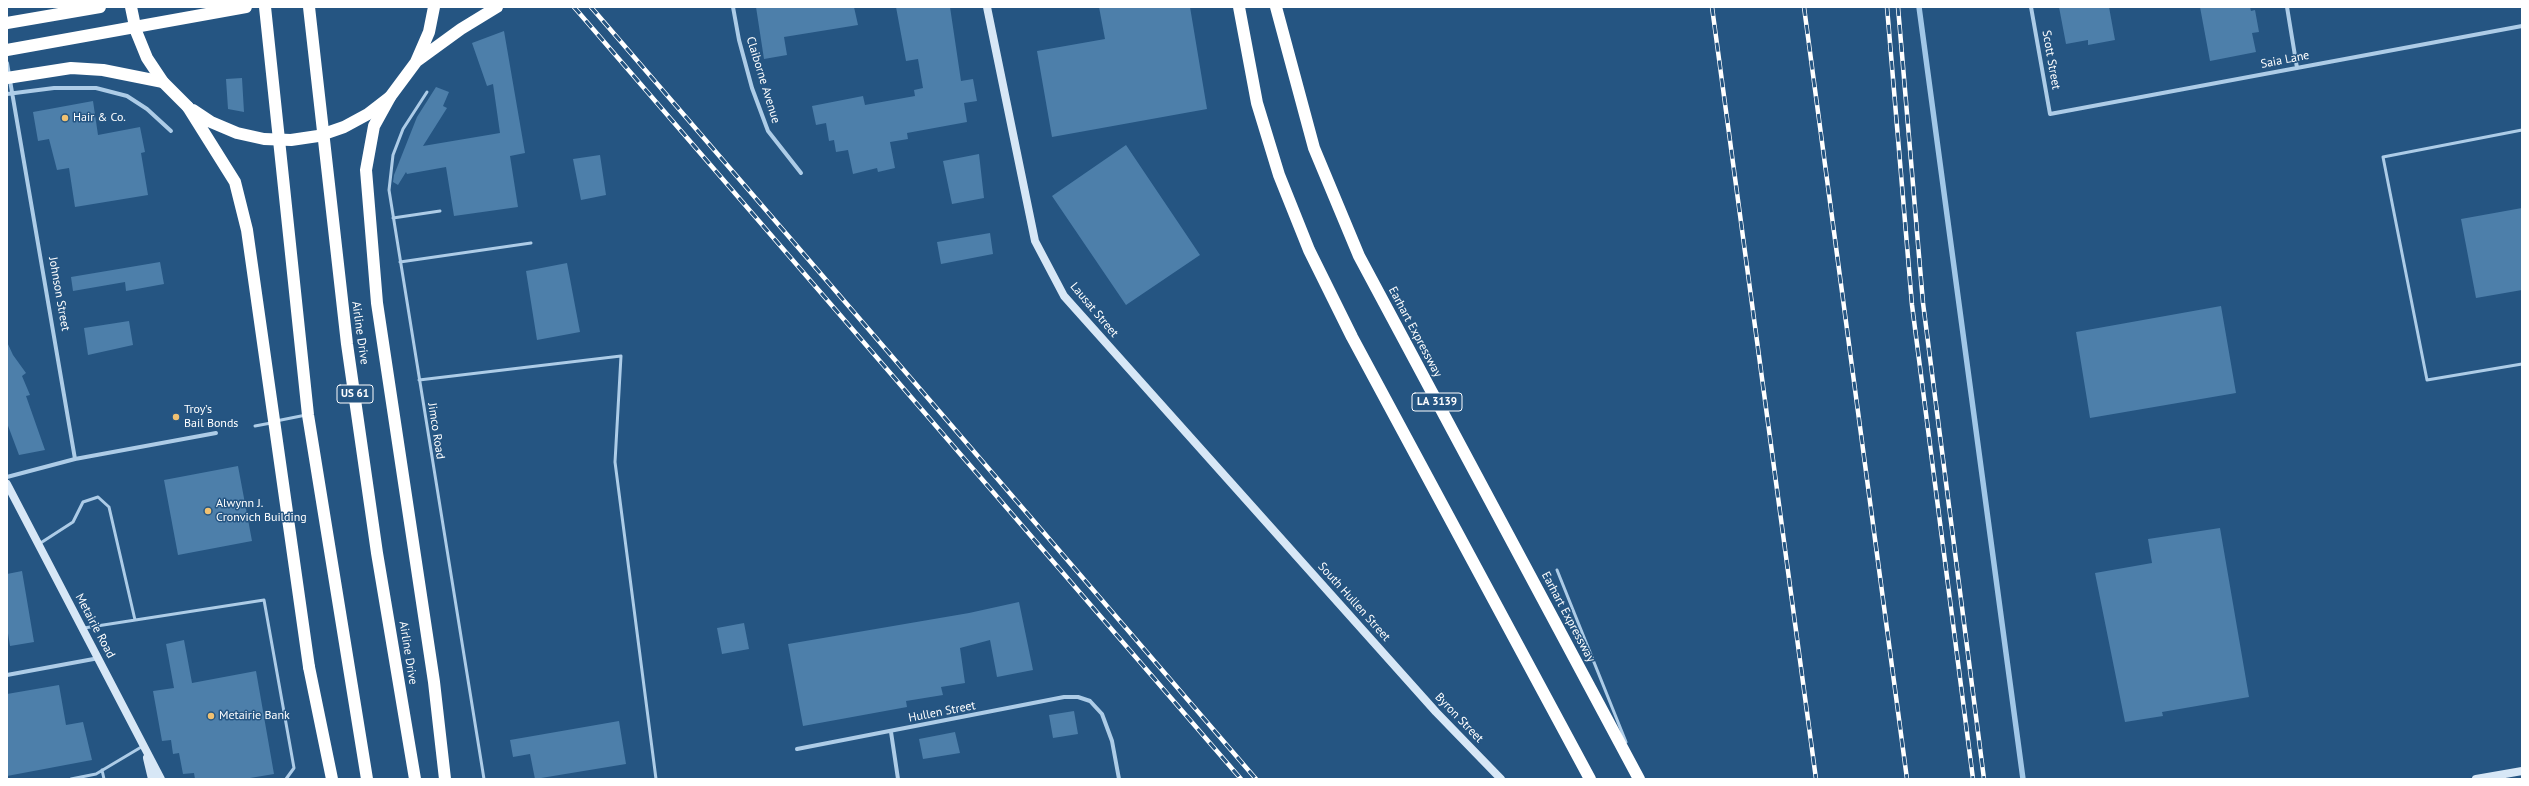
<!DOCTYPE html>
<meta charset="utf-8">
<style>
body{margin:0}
#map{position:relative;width:2529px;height:786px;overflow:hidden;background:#255582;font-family:"PT Sans",sans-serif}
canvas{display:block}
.frame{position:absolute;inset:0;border:8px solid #fff;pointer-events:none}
</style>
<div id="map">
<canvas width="2529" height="786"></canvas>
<div class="frame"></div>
</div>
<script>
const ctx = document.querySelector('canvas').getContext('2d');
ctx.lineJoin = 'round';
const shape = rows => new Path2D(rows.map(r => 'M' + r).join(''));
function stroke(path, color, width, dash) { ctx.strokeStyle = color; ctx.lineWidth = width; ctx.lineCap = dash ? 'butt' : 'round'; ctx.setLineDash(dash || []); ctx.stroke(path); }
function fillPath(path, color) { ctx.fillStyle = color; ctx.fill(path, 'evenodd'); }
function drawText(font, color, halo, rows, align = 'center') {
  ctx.font = font + ' "PT Sans",sans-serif'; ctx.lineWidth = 3; ctx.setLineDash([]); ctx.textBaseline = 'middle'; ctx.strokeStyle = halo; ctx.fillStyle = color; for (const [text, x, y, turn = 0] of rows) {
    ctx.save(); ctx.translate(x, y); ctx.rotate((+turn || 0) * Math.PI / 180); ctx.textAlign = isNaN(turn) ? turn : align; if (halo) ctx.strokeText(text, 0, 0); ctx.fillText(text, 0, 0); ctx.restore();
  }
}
const stream = shape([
 [1919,7,2023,779]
]);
const building = shape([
 [756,7,854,7,858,25,784,37,787,55,764,59],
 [896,7,950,7,961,81,973,79,977,101,964,103,967,122,907,133,908,139,890,142,895,168,878,172,877,168,853,174,848,150,836,152,834,140,829,141,826,123,816,125,812,106,863,96,865,105,915,96,914,90,923,88,918,59,906,61],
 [1099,7,1190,7,1207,109,1052,137,1037,51,1105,39],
 [2059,7,2109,7,2115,40,2088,45,2088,40,2066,44],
 [2200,7,2250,7,2251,11,2255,10,2259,32,2252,33,2256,52,2210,61],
 [504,31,525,153,510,156,518,207,454,216,446,167,407,174,406,172,398,185,393,182,394,175,417,117,436,87,449,92,443,106,447,108,423,146,500,133,493,84,487,86,472,43],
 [242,78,244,112,228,109,226,79],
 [93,101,98,135,140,127,145,152,141,153,148,195,75,207,69,168,57,170,49,139,38,141,33,112],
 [1126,145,1200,255,1126,305,1052,196],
 [979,154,984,198,952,204,943,161],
 [600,155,606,195,581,200,573,159],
 [2522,208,2522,290,2476,298,2461,219],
 [990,233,993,254,941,264,937,242],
 [160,262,164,284,126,291,125,282,73,291,71,277],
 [567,263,580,332,537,340,526,271],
 [2221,306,2236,393,2090,418,2076,332],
 [129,321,133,345,88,355,84,328],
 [7,342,13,355,26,373,22,376,30,395,26,396,45,450,19,455,7,423],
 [238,466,252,541,178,555,164,480],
 [2220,528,2249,697,2162,712,2163,716,2125,722,2095,573,2152,563,2148,539],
 [22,571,34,642,10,646,7,627,7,574],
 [1019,602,1033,670,997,677,990,640,960,648,965,683,941,687,943,695,906,701,907,707,803,726,788,644,969,613],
 [744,623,749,649,722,654,717,628],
 [184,640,192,683,256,671,274,774,244,779,195,779,194,773,183,774,179,753,173,754,171,740,162,741,153,691,174,688,166,644],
 [59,685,66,725,83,722,92,760,7,776,7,694],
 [1074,711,1078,734,1053,738,1049,715],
 [619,721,626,764,535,779,530,754,513,757,510,740],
 [955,732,960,753,923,759,919,739]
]);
const lane = shape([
 [427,92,403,129,393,155,389,190,484,779],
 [2522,130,2383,157,2427,380,2522,364],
 [393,218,440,211],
 [400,262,531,243],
 [419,380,621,356,615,462,656,779],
 [276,421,306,415],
 [255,426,271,423],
 [39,544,73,522,83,502,98,497,109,507,135,620],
 [1557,570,1626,742],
 [84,628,264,600,294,768,286,779],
 [102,770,104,779],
 [71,779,96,774,143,746]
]);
const street = shape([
 [733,7,739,40,752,88,768,131,801,173],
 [2031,7,2050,114,2522,26],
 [2287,7,2297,68],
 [7,63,75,459],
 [7,94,54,88,96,88,127,96,147,109,171,131],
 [7,477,75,459,216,433],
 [7,675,99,658],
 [891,732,898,779],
 [797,749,1064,697,1078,697,1090,701,1102,714,1112,741,1119,779]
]);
const secondary = shape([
 [987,7,1035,241,1064,296,1436,712,1501,779],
 [7,484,161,779],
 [147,758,152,779],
 [2476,779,2522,771]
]);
const highway = shape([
 [131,7,136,31,147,58,163,82,188,107],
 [265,7,308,415,367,779],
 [309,7,347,344,377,553,415,779],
 [434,7,429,32,416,62,390,97,374,126,366,170,377,303,434,682,445,779],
 [1239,7,1257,103,1279,175,1309,250,1352,337,1590,779],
 [1276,7,1314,148,1359,256,1639,779],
 [7,23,100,7],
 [417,61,461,29,497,7],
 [309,667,332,779]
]);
const rail = shape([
 [574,7,1241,779],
 [591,7,1256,779],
 [1712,7,1816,779],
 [1804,7,1907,779],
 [1887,7,1912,305,1973,779],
 [1898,7,1923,303,1984,779]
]);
const highwayBridge = shape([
 [7,50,246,7],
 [7,78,71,68,103,70,163,82],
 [188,107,235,182,247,230,309,667],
 [193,110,211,122,237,133,264,139,291,140,318,136,344,127,368,114,390,97]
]);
const markers = [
 [65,118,4,"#f0c171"],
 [176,417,4,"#f0c171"],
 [208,511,4,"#f0c171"],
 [211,716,4,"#f0c171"]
];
const shields = [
 [355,394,36],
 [1437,402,50]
];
const shieldNames = [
 ["US 61",355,394],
 ["LA 3139",1437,402]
];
const streetNames = [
 ["Scott Street",2051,60,80],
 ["Saia Lane",2285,60,-11],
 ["Claiborne Avenue",763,80,73],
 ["Johnson Street",59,294,80],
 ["Lausat Street",1094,310,50],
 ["Earhart Expressway",1415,332,62],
 ["Airline Drive",360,333,82],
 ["Jimco Road",436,431,81],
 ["South Hullen Street",1354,602,48],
 ["Earhart Expressway",1568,617,62],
 ["Metairie Road",95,626,62],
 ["Airline Drive",408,653,81],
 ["Hullen Street",942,712,-11],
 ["Byron Street",1459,718,46]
];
const poiNames = [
 ["Hair & Co.",73,118],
 ["Troy’s",184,410],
 ["Bail Bonds",184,424],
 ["Alwynn J.",216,504],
 ["Cronvich Building",216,518],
 ["Metairie Bank",219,716]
];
stroke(stream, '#a1c7e7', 5.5);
fillPath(building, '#4d7faa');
stroke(lane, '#adcce7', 3);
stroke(street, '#adcce7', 4);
stroke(secondary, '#d7e7f6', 8);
stroke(highway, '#fff', 12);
stroke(rail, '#fff', 4.5);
stroke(rail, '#255582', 3, [9]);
stroke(highwayBridge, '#fff', 12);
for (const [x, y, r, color] of markers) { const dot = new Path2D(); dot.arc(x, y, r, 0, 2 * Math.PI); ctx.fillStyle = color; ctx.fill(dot); stroke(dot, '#255582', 1.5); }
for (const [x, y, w] of shields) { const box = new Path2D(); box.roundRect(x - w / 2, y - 9, w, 18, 3); ctx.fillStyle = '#255582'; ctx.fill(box); stroke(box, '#fff', 1); }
drawText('bold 11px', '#fff', null, shieldNames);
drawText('12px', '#fff', '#255582', streetNames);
drawText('12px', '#fff', '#255582', poiNames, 'left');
</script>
